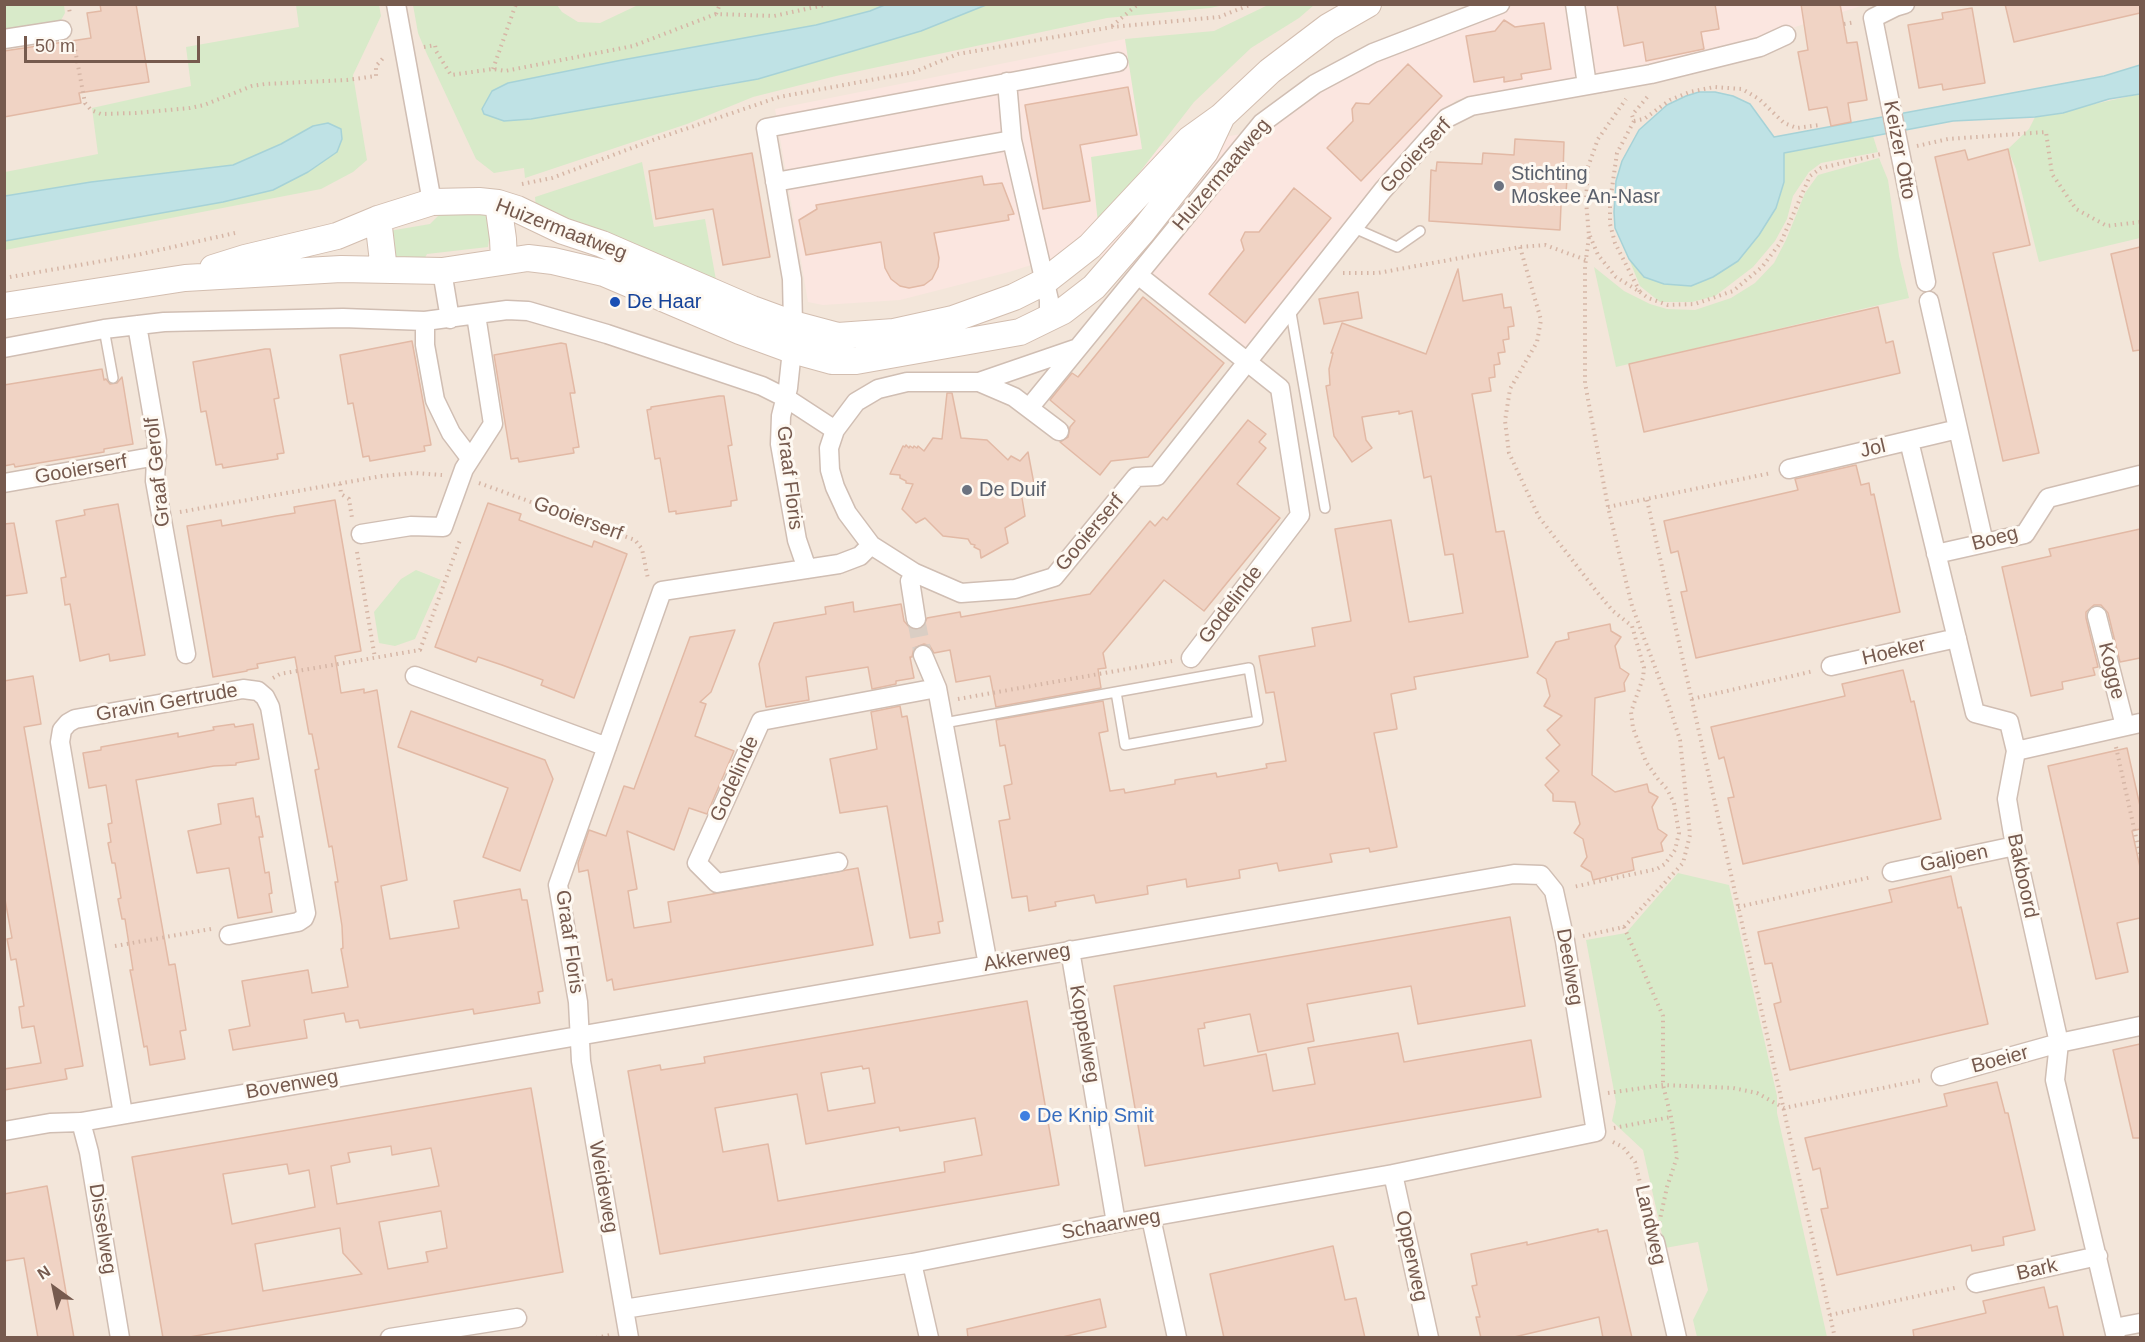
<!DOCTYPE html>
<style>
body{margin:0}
#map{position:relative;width:2145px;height:1342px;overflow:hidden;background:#fcf4eb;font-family:Helvetica,sans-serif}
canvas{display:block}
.frame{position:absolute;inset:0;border:6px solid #765a4e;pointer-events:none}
.north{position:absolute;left:24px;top:1258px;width:60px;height:60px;-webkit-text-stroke:4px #fef9f2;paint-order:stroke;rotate:327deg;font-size:16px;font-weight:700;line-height:24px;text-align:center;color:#765a4e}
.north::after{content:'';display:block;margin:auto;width:21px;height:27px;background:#765a4e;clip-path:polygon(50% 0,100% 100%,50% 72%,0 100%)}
.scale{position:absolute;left:24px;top:36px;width:176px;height:27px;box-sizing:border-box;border:3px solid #765a4e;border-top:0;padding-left:8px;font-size:18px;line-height:21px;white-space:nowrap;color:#765a4e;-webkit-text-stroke:4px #fef9f2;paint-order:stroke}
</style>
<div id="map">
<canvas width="2145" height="1342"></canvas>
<div class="frame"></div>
<div class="north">N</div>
<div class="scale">50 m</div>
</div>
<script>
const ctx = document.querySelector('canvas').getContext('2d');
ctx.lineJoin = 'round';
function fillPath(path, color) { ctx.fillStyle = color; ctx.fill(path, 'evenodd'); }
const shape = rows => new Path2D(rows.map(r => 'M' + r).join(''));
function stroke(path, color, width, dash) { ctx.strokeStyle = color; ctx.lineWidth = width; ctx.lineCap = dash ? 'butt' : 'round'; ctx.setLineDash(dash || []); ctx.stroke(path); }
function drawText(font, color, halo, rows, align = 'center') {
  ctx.font = font + ' Helvetica,sans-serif'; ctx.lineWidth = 6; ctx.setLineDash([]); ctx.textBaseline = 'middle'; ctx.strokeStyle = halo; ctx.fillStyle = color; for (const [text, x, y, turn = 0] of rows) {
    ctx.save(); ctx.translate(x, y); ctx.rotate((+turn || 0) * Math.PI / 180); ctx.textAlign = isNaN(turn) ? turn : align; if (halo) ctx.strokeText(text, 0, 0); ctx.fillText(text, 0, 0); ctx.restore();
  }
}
const residential = shape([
 [5,5,2140,5,2140,1337,5,1337]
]);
const commercial = shape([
 [1514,5,1864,5,1723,50,1456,100,1395,169,1246,352,1145,270,1079,250,1009,272,900,300,823,305,808,302,775,109,1125,39,1143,149,1262,131,1299,105,1378,59]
]);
const green = shape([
 [5,5,64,5,65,13,60,22,5,31],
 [296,5,379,5,381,16,353,75,367,160,353,172,321,189,5,250,5,241,223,202,313,126,281,144,233,165,198,170,91,182,5,196,5,172,98,154,92,108,191,86,186,47,299,27],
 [413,5,557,5,562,12,578,22,600,23,638,5,887,5,870,11,816,25,622,60,508,83,713,88,758,79,921,31,986,5,1224,5,1210,8,1107,18,836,76,753,97,687,124,525,178,524,168,494,173,476,159,426,52,418,33],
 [1268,5,1314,5,1299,18,1251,48,1194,102,1105,217,1098,223,1091,157,1142,149,1125,39,1214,31],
 [2140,94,2140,238,2039,262,2016,169,2008,149,2029,129,2035,117],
 [1873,136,1878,152,1821,163,1809,172,1793,196,1787,219,1775,241,1753,267,1715,296,1692,302,1660,302,1640,286,1629,259,1644,277,1713,277,1738,261,1759,235,1776,209,1784,182,1784,153],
 [1879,158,1888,180,1899,256,1909,298,1616,367,1594,267,1624,291,1650,304,1667,309,1695,310,1731,298,1755,283,1774,263,1786,240,1805,193,1818,175],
 [642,162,654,227,705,219,716,280,536,209,535,197],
 [487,208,490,233,488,247,427,254,421,265,405,267,395,256,389,231,430,224,439,215],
 [416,570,441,580,415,639,395,646,379,643,374,612,401,579],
 [1678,873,1729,885,1777,1096,1777,1113,1827,1337,1697,1337,1693,1320,1708,1290,1698,1242,1665,1248,1643,1150,1612,1121,1616,1102,1586,940,1626,933]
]);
const water = shape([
 [887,4,986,5,921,31,758,79,531,119,504,121,484,114,482,109,492,91,508,83,622,60,816,25,870,11,887,4],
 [2140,65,2140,94,2109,99,2063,113,2035,117,1953,121,1784,153,1784,182,1776,208,1759,235,1738,261,1713,277,1691,286,1664,284,1644,277,1629,259,1615,228,1614,212,1616,181,1622,161,1639,130,1667,105,1686,96,1699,92,1715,92,1733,96,1750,104,1774,137,2104,76,2140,65],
 [328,123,341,129,342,139,337,152,308,172,273,190,223,202,5,241,5,196,91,182,233,165,281,144,313,126,328,123]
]);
const building = shape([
 [100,4,136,4,149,82,79,93,81,103,4,117,4,51,91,38,87,13,101,11,100,4],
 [1617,4,1715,4,1719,29,1701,32,1704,49,1646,61,1643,42,1624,46,1617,4],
 [1801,4,1840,4,1847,43,1857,42,1867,100,1848,103,1851,122,1831,126,1827,107,1809,110,1798,52,1808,50,1801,4],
 [2005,4,2140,4,2140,13,2014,42,2005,4],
 [1972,8,1985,83,1943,90,1942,84,1919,88,1908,25,1943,19,1942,13,1972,8],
 [1504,20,1515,27,1544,23,1551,69,1521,74,1522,79,1504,82,1504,77,1474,82,1466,36,1495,31,1504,20],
 [1408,64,1442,96,1361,181,1327,148,1353,121,1352,109,1356,103,1369,104,1408,64],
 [1128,87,1137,135,1080,145,1090,201,1043,209,1025,105,1128,87],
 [1515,139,1564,142,1563,174,1567,179,1566,193,1561,205,1560,230,1429,221,1431,170,1436,171,1437,162,1482,164,1483,153,1514,155,1515,139],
 [2008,149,2030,245,1993,253,2039,453,2003,461,1935,157,1965,150,1968,160,2008,149],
 [752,153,770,257,723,265,713,209,656,219,649,171,752,153],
 [982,176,984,185,1002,183,1014,214,1008,215,1009,220,934,233,939,258,938,267,932,279,924,285,909,288,900,286,891,279,885,268,881,242,806,255,799,220,817,209,816,205,982,176],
 [1294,188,1331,218,1245,323,1209,294,1244,250,1241,240,1245,232,1259,232,1294,188],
 [2140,247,2140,350,2133,351,2111,254,2140,247],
 [1458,269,1463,301,1502,294,1504,308,1511,307,1514,326,1508,327,1509,339,1503,340,1505,352,1498,353,1500,364,1494,365,1495,377,1489,378,1491,391,1472,394,1496,532,1504,531,1528,657,1414,677,1416,689,1391,694,1397,729,1374,733,1397,847,1370,852,1369,848,1330,854,1332,862,1279,871,1277,863,1239,870,1240,878,1187,887,1186,879,1147,886,1148,894,1096,903,1094,895,1055,902,1056,906,1029,911,1027,896,1012,898,999,821,1010,819,1004,786,1012,784,1005,745,1000,746,996,720,1103,701,1108,731,1099,733,1110,791,1124,789,1125,793,1175,784,1175,780,1216,773,1217,777,1267,768,1266,764,1286,761,1274,692,1266,693,1259,656,1315,646,1312,628,1351,621,1335,529,1391,520,1409,622,1463,613,1453,554,1445,555,1431,476,1424,478,1412,411,1399,414,1399,411,1362,417,1366,440,1372,448,1352,462,1334,436,1326,386,1330,385,1329,369,1333,353,1331,353,1342,323,1426,354,1458,269],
 [1358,292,1362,318,1324,324,1319,299,1358,292],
 [1143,297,1224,363,1148,457,1111,461,1100,475,1060,442,1068,437,1070,427,1075,421,1050,400,1072,373,1078,377,1143,297],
 [1878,307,1886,343,1893,341,1900,373,1644,432,1629,364,1878,307],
 [412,341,431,445,424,446,425,451,370,461,369,456,363,457,353,403,348,404,340,355,412,341],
 [561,343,566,344,573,382,575,393,570,393,579,447,573,448,574,453,519,462,518,458,511,459,494,355,561,343],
 [265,349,270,349,279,398,274,399,284,453,277,454,278,459,223,468,222,464,216,465,206,411,201,412,193,362,265,349],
 [102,369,104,380,106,379,110,384,117,383,122,377,133,444,104,449,104,452,15,467,14,464,4,466,4,385,102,369],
 [947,393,952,393,961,438,987,440,1008,460,1011,456,1020,461,1028,452,1034,484,1021,492,1025,516,1005,528,1008,543,981,558,980,550,974,547,975,545,971,544,968,539,943,536,925,518,916,523,902,509,913,484,906,483,906,481,900,478,900,475,890,474,903,446,905,447,906,445,909,448,910,446,913,448,914,446,917,448,918,446,924,451,933,438,942,439,947,393],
 [719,396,724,396,729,427,732,445,728,446,737,500,731,501,731,506,676,514,676,511,669,512,660,458,655,459,647,410,651,409,651,407,719,396],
 [1248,420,1266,434,1259,442,1266,448,1237,484,1280,518,1204,611,1164,580,1103,653,1106,668,1098,669,1101,688,996,707,990,676,956,682,950,650,934,653,930,646,924,644,914,648,912,657,910,657,914,678,896,681,896,684,872,689,868,667,806,677,809,700,766,707,759,664,774,623,826,614,825,607,853,602,854,612,901,604,904,621,911,629,917,630,923,627,927,618,960,612,961,617,1090,594,1150,521,1155,526,1163,517,1167,520,1248,420],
 [1856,465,1861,485,1869,483,1871,495,1874,494,1900,612,1696,658,1681,592,1687,591,1678,551,1671,553,1664,521,1798,490,1795,479,1856,465],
 [335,500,361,651,335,656,341,693,364,689,364,693,377,690,407,880,381,886,390,939,459,928,454,901,520,889,522,900,527,900,543,991,538,992,540,1003,474,1014,473,1009,360,1028,358,1020,346,1022,344,1013,304,1020,307,1038,233,1050,229,1030,250,1026,242,981,308,970,312,993,348,987,341,949,343,948,342,926,335,882,338,882,332,846,329,847,315,770,319,769,312,734,309,734,295,657,257,664,258,668,247,670,247,671,213,677,187,526,221,520,222,526,276,516,295,513,294,507,335,500],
 [488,503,521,514,519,520,592,547,594,541,627,554,574,698,541,685,543,680,502,665,478,657,476,662,435,647,488,503],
 [118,504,145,655,110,661,109,654,80,661,70,604,65,605,61,578,66,577,56,521,85,515,84,510,118,504],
 [14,523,27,593,4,596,4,524,14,523],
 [2140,529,2140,658,2120,662,2108,613,2101,605,2094,605,2086,612,2086,618,2098,667,2093,668,2095,675,2062,682,2063,689,2031,696,2002,567,2051,556,2049,549,2140,529],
 [1610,624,1611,631,1621,637,1615,646,1620,668,1629,674,1624,683,1625,691,1595,698,1592,775,1615,792,1647,784,1649,792,1658,797,1652,807,1658,829,1667,835,1661,843,1663,851,1632,858,1634,870,1593,880,1591,872,1581,866,1587,857,1583,839,1574,833,1580,824,1575,802,1553,801,1553,794,1545,785,1559,771,1546,758,1560,745,1547,730,1562,716,1544,706,1550,696,1546,679,1537,673,1556,642,1569,639,1568,633,1610,624],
 [735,630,711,692,700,702,706,704,695,736,734,751,707,814,689,808,674,850,627,831,637,889,628,891,634,928,671,922,668,902,858,868,873,945,614,990,612,979,607,981,588,870,579,872,578,863,589,830,606,836,624,786,634,789,690,637,735,630],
 [1903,670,1911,702,1914,701,1941,819,1743,864,1728,798,1734,797,1724,757,1719,759,1711,727,1845,696,1842,684,1903,670],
 [33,676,41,724,24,727,83,1066,65,1069,67,1079,4,1090,4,1069,41,1063,34,1026,22,1028,19,1007,24,1006,16,959,11,960,9,949,7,939,12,938,4,894,4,681,33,676],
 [900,706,902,717,907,716,943,921,938,922,940,933,910,938,887,806,840,813,830,759,877,749,871,712,900,706],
 [411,711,545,760,553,779,520,871,483,857,508,788,398,747,411,711],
 [234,724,235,727,253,724,259,759,236,763,236,765,214,766,136,780,169,965,175,964,186,1030,180,1031,185,1059,150,1065,147,1046,144,1047,132,980,130,970,133,970,125,919,122,919,118,899,121,898,115,863,112,863,108,843,111,842,108,824,112,823,106,785,89,788,83,753,101,750,101,747,178,733,178,737,214,730,213,727,234,724],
 [2127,748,2140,806,2140,829,2132,831,2140,867,2140,918,2117,923,2128,972,2096,979,2048,766,2127,748],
 [253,798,256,817,259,816,263,837,259,837,265,873,269,872,272,893,269,894,272,912,238,918,229,868,197,873,188,831,221,824,218,804,253,798],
 [1951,876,1958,908,1961,907,1988,1024,1790,1070,1774,1004,1781,1002,1772,963,1765,964,1758,932,1892,902,1889,890,1951,876],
 [1510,917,1525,1006,1418,1024,1411,986,1307,1004,1314,1041,1258,1052,1250,1014,1204,1023,1205,1028,1198,1029,1204,1066,1266,1054,1273,1091,1315,1084,1308,1048,1398,1033,1404,1062,1531,1040,1541,1097,1145,1166,1114,986,1510,917],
 [1027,1001,1059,1185,660,1254,628,1071,660,1065,661,1070,705,1063,704,1057,1027,1001],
 [862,1066,863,1069,869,1068,875,1103,828,1111,821,1073,862,1066],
 [797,1094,806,1144,899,1127,900,1131,975,1118,982,1155,944,1162,945,1172,778,1201,768,1144,723,1152,715,1108,797,1094],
 [2140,1044,2140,1138,2133,1138,2113,1050,2140,1044],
 [1997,1082,2005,1113,2008,1113,2035,1230,2003,1237,2004,1245,1972,1251,1971,1245,1837,1275,1821,1209,1828,1208,1820,1168,1813,1170,1805,1138,1947,1106,1944,1094,1997,1082],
 [531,1088,563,1272,184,1338,163,1338,132,1157,531,1088],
 [391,1146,392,1155,431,1148,439,1186,337,1204,331,1166,350,1162,348,1153,391,1146],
 [287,1164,289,1174,309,1170,315,1207,232,1224,223,1174,287,1164],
 [441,1211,447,1248,426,1252,428,1262,388,1269,379,1222,441,1211],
 [340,1228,343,1253,362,1274,263,1291,255,1244,340,1228],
 [47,1186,57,1241,74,1338,38,1338,24,1258,4,1261,4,1194,47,1186],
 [1598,1229,1598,1232,1607,1230,1632,1338,1603,1338,1599,1317,1510,1338,1481,1338,1476,1317,1480,1317,1472,1286,1477,1285,1471,1254,1527,1242,1527,1245,1598,1229],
 [1333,1246,1345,1300,1356,1298,1365,1338,1224,1338,1210,1274,1333,1246],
 [2044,1287,2049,1308,2057,1306,2064,1338,1914,1338,1913,1330,1986,1313,1983,1301,2044,1287],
 [1100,1299,1106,1327,1058,1338,968,1338,967,1329,1100,1299]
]);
const minorTunnel = shape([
 [916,619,923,655]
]);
const path = shape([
 [68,4,70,13],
 [716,14,720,4],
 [1844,24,1855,22],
 [1112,26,1138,4],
 [74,44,85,103,91,110,101,114,136,113,190,108,204,105,252,86,265,84,347,80,376,76,376,66,385,56],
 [424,47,435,45,436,51,451,75,493,69,505,71,633,46,716,14,774,16,829,4],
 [493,69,516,4],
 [1634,121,1644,119,1670,100,1690,92,1714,87,1742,89,1759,99,1784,123,1797,128,1819,125],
 [1917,146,1948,139,2046,132,2052,174,2076,209,2107,226,2140,222],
 [522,184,552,178,653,140,779,97,914,72,958,54,1112,27,1219,17,1252,4],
 [1590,236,1598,255,1616,277,1640,292,1615,243,1610,224,1610,202,1617,153,1634,121,1632,115,1649,95],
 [1520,247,1541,320,1537,342,1510,389,1505,421,1509,453,1539,517,1597,592,1613,611,1632,626,1644,668,1643,678,1631,712,1633,728,1646,762,1658,779,1667,789,1674,803,1679,833,1675,850,1665,864,1657,869,1573,887],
 [1343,273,1378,273,1520,247,1545,245,1586,260],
 [4,278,137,255,235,233],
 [1640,292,1648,298,1668,305,1695,304,1733,291,1762,267,1781,242,1810,176,1821,168,1881,154],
 [479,483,635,540,642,549,648,579],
 [340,484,341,494,349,499,352,518],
 [1647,500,1835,1338],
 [1608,507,1771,473],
 [180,512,382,476,414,473,442,475],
 [357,552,375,658],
 [273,678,280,674,420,650,460,540],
 [958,699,1172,661],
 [1692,699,1814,671],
 [2116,747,2140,855],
 [1738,907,1872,877],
 [1624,927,1663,1016,1663,1085,1671,1117,1677,1157,1667,1187,1659,1224],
 [1583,936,1624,927,1683,863,1690,835,1680,740,1667,699,1632,606,1608,507,1585,383,1585,267,1589,236,1586,201,1588,167,1598,139,1626,99],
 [115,946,211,929],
 [1608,1093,1663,1085,1733,1088,1757,1093,1784,1108,1922,1080],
 [1614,1128,1671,1117],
 [1613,1142,1623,1147,1635,1162,1650,1224],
 [1830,1315,1959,1287],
 [596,1338,610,1335]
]);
const service = shape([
 [1354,228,1397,247,1420,231],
 [1290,307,1325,508],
 [104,329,113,378],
 [944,723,1249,668,1258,721,1125,745,1116,692]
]);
const minor = shape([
 [396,4,432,202],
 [1575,4,1587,85],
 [1905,4,1895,7,1873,18,1926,282],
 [4,39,62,30],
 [1007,82,1012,140,1049,300,1049,319],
 [775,182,1012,140],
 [442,271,450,319],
 [1138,275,1280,388,1300,515,1191,658],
 [1929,301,1984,543],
 [425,321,425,345,435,400,451,433,470,458],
 [793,324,792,279,766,128,1118,62],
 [137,325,157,441,155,481,186,654],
 [4,348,104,329,164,322,343,318,425,321,507,310,528,311,607,334,762,386,786,398,835,430],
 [1078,348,979,382,907,382,878,389,856,402,835,430,829,448,830,470,835,487,847,513,871,545,915,573,961,593,1015,589,1054,577,1136,477,1157,476,1383,190,1447,118,1471,106,1651,74,1760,47,1786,35],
 [792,350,788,388,781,416,780,444,797,540,807,569],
 [979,382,1014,397,1059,431],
 [1029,408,1262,123,1315,84,1373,53,1500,4],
 [1909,441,1975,713,2009,722,2016,751,2007,799,2015,846,2059,1043,2055,1080,2116,1338],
 [1789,469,1958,429],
 [4,483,157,456],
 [361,534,411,526,443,527,464,469,493,424,476,315],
 [1936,554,2025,534,2048,498,2140,475],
 [915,573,910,581,916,619],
 [2097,616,2125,726],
 [923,655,937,688,988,965],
 [1831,666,1957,638],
 [415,676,607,747],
 [2016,751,2140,723],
 [838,862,717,883,697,863,761,721,937,688],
 [1892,872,2015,846],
 [1070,950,1116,1223],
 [1941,1076,2059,1043,2140,1026],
 [123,1114,60,742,62,730,68,723,75,719,243,689,258,691,265,697,270,707,306,913,304,918,298,922,229,935],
 [81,1122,89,1152,120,1338],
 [4,1131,50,1123,81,1122,1514,874,1541,875,1554,891,1565,941,1596,1132,1393,1174,1116,1223,912,1263,624,1309],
 [1393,1174,1429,1338],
 [1151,1218,1177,1338],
 [1655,1242,1677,1338],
 [912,1263,929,1338],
 [1976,1283,2098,1256],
 [2114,1328,2140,1323],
 [390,1338,517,1318],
 [629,1338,581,1061,578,1002,558,885,662,591,839,564,860,556,871,545]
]);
const secondary = shape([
 [498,203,503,239,504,260],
 [378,219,384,270],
 [213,268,245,258,337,236,378,219,432,202,479,201,498,203,517,209,563,231,602,244,752,309,793,324,838,336,894,332,953,319,1014,297,1044,282,1090,246,1190,139,1222,116,1270,71,1328,27,1368,4],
 [4,306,185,278,341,269,442,271,528,258,553,261,604,273,740,331,792,350,832,361,856,361,1020,332,1063,311,1094,287,1142,232,1205,152,1222,116]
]);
const markers = [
 [1499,186,6,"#6b7280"],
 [615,302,6,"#1a4fb4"],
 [967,490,6,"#6b7280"],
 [1025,1116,6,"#3f7fe0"]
];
const streetNames = [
 ["Keizer Otto",1899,150,79],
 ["Gooierserf",1416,156,-47],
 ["Huizermaatweg",1222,175,-50],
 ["Huizermaatweg",561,230,21],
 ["Jol",1873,449,-13],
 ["Gooierserf",81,470,-10],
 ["Graaf Gerolf",158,472,-96],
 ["Graaf Floris",789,478,83],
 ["Gooierserf",578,519,20],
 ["Gooierserf",1090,533,-50],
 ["Boeg",1995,539,-15],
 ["Godelinde",1231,605,-53],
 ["Hoeker",1894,652,-13],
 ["Kogge",2111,671,76],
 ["Gravin Gertrude",167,703,-10],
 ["Godelinde",735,779,-66],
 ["Galjoen",1954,859,-12],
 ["Bakboord",2022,876,78],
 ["Graaf Floris",569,942,82],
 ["Akkerweg",1027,958,-10],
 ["Deelweg",1569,967,80],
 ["Koppelweg",1084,1034,80],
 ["Boeier",2000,1060,-15],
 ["Bovenweg",292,1085,-10],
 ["Weideweg",603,1187,80],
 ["Schaarweg",1111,1225,-10],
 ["Landweg",1650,1225,77],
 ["Disselweg",102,1229,81],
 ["Opperweg",1411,1256,78],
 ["Bark",2037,1270,-13]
];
const worshipNames = [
 ["Stichting",1511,174],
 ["Moskee An-Nasr",1511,197],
 ["De Duif",979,490]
];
const transitNames = [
 ["De Haar",627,302]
];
const shopNames = [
 ["De Knip Smit",1037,1116]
];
fillPath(residential, '#f3e6da');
fillPath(commercial, '#fbe6e0');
fillPath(green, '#d8eac9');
fillPath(water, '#bfe2e5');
stroke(water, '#a6d2d7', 1.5);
fillPath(building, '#f0d3c4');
stroke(building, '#e2b9a5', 1.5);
stroke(minorTunnel, '#dacec4', 18, [18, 9]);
stroke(service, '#d0beb3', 12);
stroke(minor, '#d0beb3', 21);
stroke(secondary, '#d3beb0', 28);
stroke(path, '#d6b6a6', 4, [1.5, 4.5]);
stroke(service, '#fff', 9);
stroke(minor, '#fff', 18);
stroke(secondary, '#fff', 26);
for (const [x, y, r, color] of markers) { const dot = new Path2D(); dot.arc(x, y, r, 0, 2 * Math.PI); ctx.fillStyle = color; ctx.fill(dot); stroke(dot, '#fef9f2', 2); }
drawText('20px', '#765a4e', '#fef9f2', streetNames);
drawText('20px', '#5b616d', '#fef9f2', worshipNames, 'left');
drawText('20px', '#164399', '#fef9f2', transitNames, 'left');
drawText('20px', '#366cbe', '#fef9f2', shopNames, 'left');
</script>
